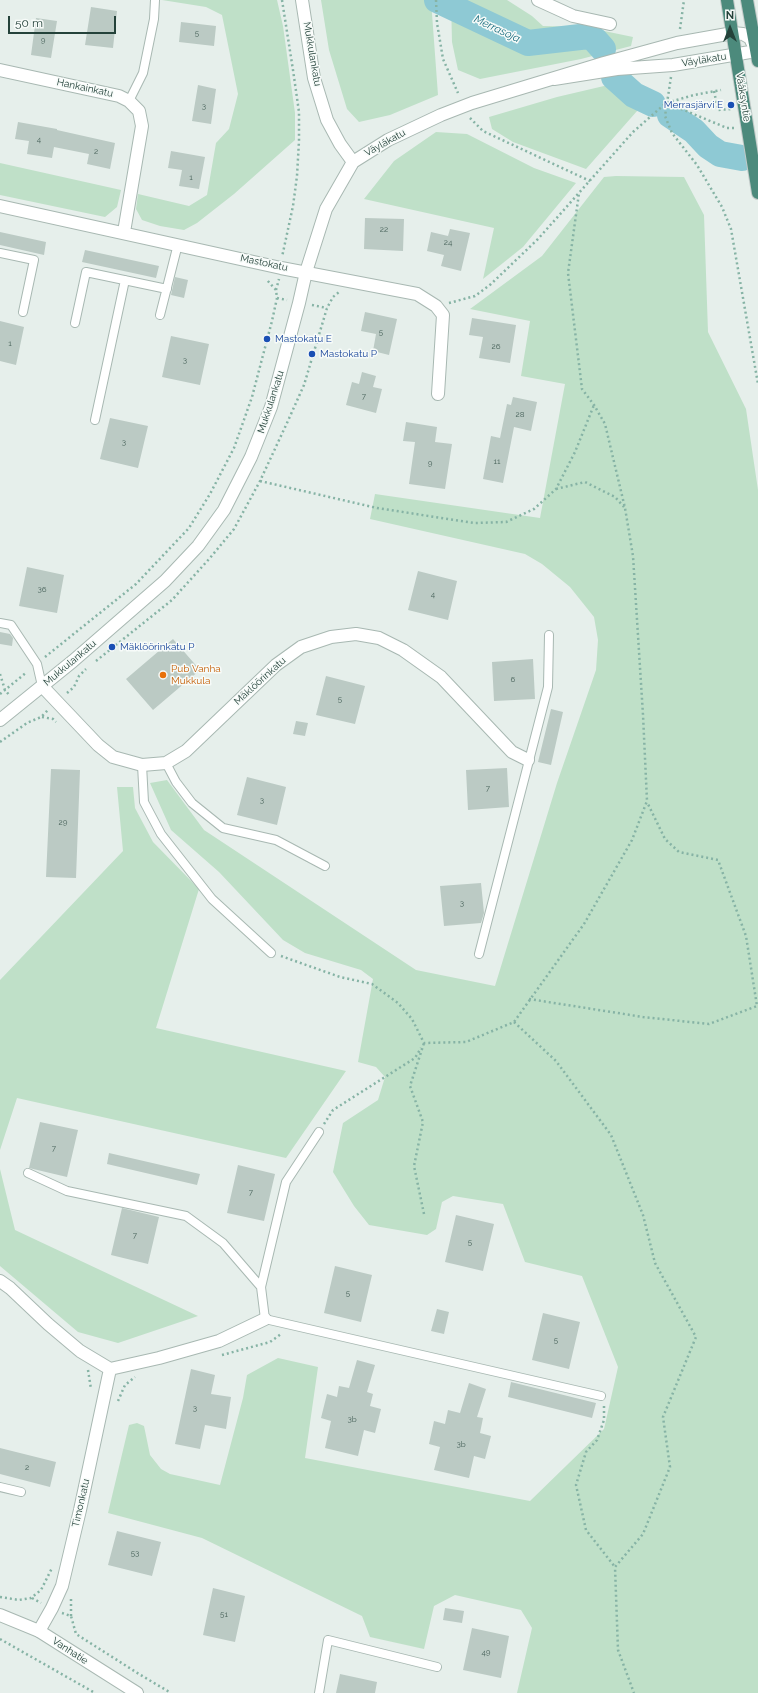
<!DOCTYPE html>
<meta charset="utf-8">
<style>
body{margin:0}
#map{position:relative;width:758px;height:1693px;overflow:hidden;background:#e6efeb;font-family:Raleway,sans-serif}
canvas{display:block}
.north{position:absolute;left:710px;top:8px;width:40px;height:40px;-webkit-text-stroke:3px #f7fbf9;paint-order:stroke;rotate:0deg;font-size:11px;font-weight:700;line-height:16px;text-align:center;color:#24423a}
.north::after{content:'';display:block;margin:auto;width:14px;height:18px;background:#24423a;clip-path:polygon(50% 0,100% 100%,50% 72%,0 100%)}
.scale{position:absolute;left:8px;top:16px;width:108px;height:18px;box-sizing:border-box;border:2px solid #24423a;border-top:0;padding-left:5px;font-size:12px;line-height:14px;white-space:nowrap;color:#24423a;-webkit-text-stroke:3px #f7fbf9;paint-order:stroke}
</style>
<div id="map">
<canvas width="758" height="1693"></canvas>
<div class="north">N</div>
<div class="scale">50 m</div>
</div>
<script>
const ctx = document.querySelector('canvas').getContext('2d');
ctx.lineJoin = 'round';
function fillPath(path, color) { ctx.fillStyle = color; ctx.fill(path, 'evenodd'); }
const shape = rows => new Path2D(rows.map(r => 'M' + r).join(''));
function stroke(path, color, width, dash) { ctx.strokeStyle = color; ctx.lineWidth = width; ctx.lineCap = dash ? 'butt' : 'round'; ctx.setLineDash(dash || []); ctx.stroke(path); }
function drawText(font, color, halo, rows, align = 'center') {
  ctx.font = font + ' Raleway,sans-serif'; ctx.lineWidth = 3; ctx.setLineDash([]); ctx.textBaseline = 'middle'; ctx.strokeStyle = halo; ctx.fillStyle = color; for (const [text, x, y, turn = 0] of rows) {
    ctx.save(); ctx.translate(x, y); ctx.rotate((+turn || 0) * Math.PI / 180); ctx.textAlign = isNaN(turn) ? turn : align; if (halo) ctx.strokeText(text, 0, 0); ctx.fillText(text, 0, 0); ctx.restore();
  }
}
const green = shape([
 [162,0,277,0,283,26,295,113,295,140,234,194,197,223,184,230,160,226,142,220,136,209,138,194,189,206,207,195,216,143,229,129,238,94,222,15,206,7],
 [321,0,431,0,438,95,390,115,359,122,347,109,329,50],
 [451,0,507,0,532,16,543,26,585,27,633,37,631,46,581,59,480,79,458,70,452,42],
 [621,82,652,94,586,169,513,142,492,129,489,117,557,97],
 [436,132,467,134,534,168,576,183,523,247,483,279,494,228,364,199,394,161],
 [0,163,121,190,117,207,105,217,0,195],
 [616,176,684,177,704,215,708,332,746,409,758,490,758,1693,517,1693,532,1628,521,1610,455,1595,434,1606,424,1649,370,1637,362,1616,202,1538,108,1513,129,1425,137,1423,144,1426,150,1455,161,1469,170,1474,220,1485,243,1398,247,1375,278,1358,318,1367,305,1458,530,1501,604,1429,618,1367,582,1276,525,1262,503,1204,453,1196,442,1202,436,1229,427,1235,369,1225,354,1206,333,1172,343,1123,378,1100,385,1077,376,1067,358,1062,373,979,361,970,305,953,283,940,219,872,171,830,150,783,167,780,204,830,416,970,495,986,557,783,596,670,598,640,594,617,570,587,542,564,525,554,370,519,375,494,540,518,565,384,521,376,530,321,470,309,542,256,604,177],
 [117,787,133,787,135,808,153,842,199,889,156,1028,346,1071,286,1158,17,1098,0,1150,0,980,123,851],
 [0,1169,15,1230,198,1316,118,1343,78,1332,0,1266]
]);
const river = shape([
 [437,0,528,43,589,36,595,40,603,49],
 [614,77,634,95,653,104],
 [670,115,694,131,708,146,720,154,742,158]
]);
const building = shape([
 [91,7,117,11,113,48,85,45],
 [36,18,57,21,51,58,31,55],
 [181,22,216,26,214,46,179,42],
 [198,85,216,89,211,124,192,121],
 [18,122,57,129,57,130,115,143,110,169,87,164,89,154,54,147,52,158,27,154,29,141,15,139],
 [171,151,205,157,199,189,179,186,182,170,168,168],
 [365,218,404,219,403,251,364,249],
 [450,229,470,233,461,271,441,266,444,255,427,251,431,232,448,236],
 [0,232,46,242,44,255,0,245],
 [85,250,159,266,156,278,82,262],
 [175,277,188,280,184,298,171,295],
 [365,312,397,319,389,355,373,351,376,334,361,331],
 [472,318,516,325,510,363,479,358,483,337,469,335],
 [0,321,24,327,16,365,0,361],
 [171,336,209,344,200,385,162,377],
 [362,372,376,376,373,387,382,389,376,413,346,405,352,382,359,384],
 [513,397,537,402,531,431,514,427,503,483,483,479,491,436,500,438,507,404,511,405],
 [110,418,148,426,138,468,100,459],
 [406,422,437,427,435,442,452,444,445,489,409,484,415,442,403,441],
 [27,567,64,575,57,613,19,606],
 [418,571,457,581,448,620,408,610],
 [0,632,10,634,13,638,12,646,0,644],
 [173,639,200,670,153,710,126,679],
 [533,659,535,699,494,701,492,662],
 [326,676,365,686,355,724,316,715],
 [551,709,563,712,551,765,538,762],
 [296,721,308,723,305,736,293,734],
 [507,768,509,807,468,810,466,770],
 [51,769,80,770,76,878,46,877],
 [247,777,286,787,277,825,237,815],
 [481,883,484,913,481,923,444,926,440,886],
 [40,1122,78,1130,67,1177,29,1168],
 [109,1153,200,1174,197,1185,107,1164],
 [238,1165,275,1174,264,1221,227,1213],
 [122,1208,159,1217,148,1264,111,1255],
 [456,1215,494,1224,483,1271,445,1262],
 [335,1266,372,1275,361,1322,324,1313],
 [437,1309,449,1312,444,1334,431,1331],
 [543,1313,580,1322,569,1369,532,1360],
 [357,1360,375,1365,367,1392,373,1394,370,1406,381,1409,375,1433,364,1430,358,1456,325,1448,331,1421,321,1418,327,1394,337,1397,339,1386,349,1388],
 [191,1369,215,1375,211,1394,231,1397,226,1429,205,1425,200,1449,175,1444],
 [511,1382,596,1403,592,1418,508,1397],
 [469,1383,486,1389,477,1417,483,1418,480,1433,491,1436,485,1459,474,1456,469,1478,434,1470,440,1447,429,1444,434,1421,445,1424,448,1410,460,1413],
 [0,1448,56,1462,50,1487,0,1474],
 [117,1531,161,1542,152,1576,108,1565],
 [213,1588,245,1596,235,1642,203,1635],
 [445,1608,464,1611,462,1623,443,1620],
 [472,1628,509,1636,501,1678,463,1670],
 [340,1674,377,1682,375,1693,336,1693]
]);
const path = shape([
 [282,0,293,70,299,112,299,141,297,176,293,206,282,257],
 [436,0,437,23,443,59,458,93],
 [680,29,684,0],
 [671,77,665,116,672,133,697,165,722,207,731,229,758,384],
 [714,91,718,110,731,109],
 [667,103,727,128,735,128],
 [470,118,483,131,590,181],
 [276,290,279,279],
 [277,298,287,300],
 [449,303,475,296,491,284,538,239,633,132,666,103,694,95,721,90],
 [312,305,327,308],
 [260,481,377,508,474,523,506,522,534,509,556,489,575,452,594,405],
 [556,489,585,482,615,497,624,507],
 [45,657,136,584,189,528,210,494,234,448,252,397,272,321,277,298,276,290,266,279],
 [96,661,172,600,210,558,234,529,260,481,287,423,304,385,327,308,333,297,339,292],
 [0,674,5,690,10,696],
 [67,693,74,687,79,676,86,669],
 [0,694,27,672],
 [42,717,53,719,56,722],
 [0,742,27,723,41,717,48,710],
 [281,956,340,977,372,984,398,1003,412,1019,424,1043,466,1042,514,1022,584,924,632,840,647,801,643,715,633,556,625,508,605,424,594,405,582,389,568,273,579,193],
 [529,999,643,1017,709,1024,757,1006,746,936,718,860,679,852,665,839,647,802],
 [514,1022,556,1061,611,1135,643,1215,655,1263,696,1337,663,1417,670,1467,643,1534,615,1567,618,1650,634,1693],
 [324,1124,333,1110,415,1058,421,1048],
 [424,1214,414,1166,423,1122,410,1086,424,1043],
 [222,1355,270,1342,281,1334],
 [88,1370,91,1389],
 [118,1401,125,1385,135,1377],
 [604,1406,604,1420,597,1440,586,1452,576,1485,586,1530,615,1567],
 [0,1597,19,1600,31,1598,41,1590,52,1568],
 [32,1598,41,1603],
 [62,1613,71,1616,76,1634,139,1674,171,1693],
 [71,1616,71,1599],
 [0,1639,95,1693]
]);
const service = shape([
 [129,101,143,73,154,19,155,0],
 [0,253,34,260,23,312],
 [160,315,178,244],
 [75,323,86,272,167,289],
 [95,420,125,280],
 [0,623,11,625,37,664,42,686],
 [166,763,176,782,192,803,223,828,276,840,325,866],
 [142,765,144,802,161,834,212,899,271,953],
 [479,954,548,687,549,635],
 [319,1132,286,1182,261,1287,265,1319,601,1396],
 [28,1173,67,1191,186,1216,223,1243,261,1287],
 [0,1487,21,1492],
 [319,1693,328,1640,437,1667]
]);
const minor = shape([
 [302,0,314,78,327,120,340,144,353,162],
 [538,0,573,16,610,24],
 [0,70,119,96,129,101,139,111,142,126,124,232],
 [0,206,281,268,417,294,436,306,443,315,438,394],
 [42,686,98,745,113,757,142,765,166,763,186,751,276,665,301,647,331,637,356,634,379,638,403,650,441,677,512,752,528,760],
 [0,1281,10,1288,48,1324,80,1351,110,1369],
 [39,1631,52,1608,62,1586,80,1510,110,1369,159,1358,219,1341,265,1319]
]);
const tertiary = shape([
 [0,720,73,661,165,581,198,546,224,510,251,457,271,407,299,303,306,272,326,209,353,162,388,140,441,115,472,103,604,63,677,43,733,33,743,34,750,38,756,51,673,65,617,69,554,79],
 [0,1615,39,1631,137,1693]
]);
const trunk = shape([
 [727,0,758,193],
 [747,0,758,61]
]);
const markers = [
 [731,105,4,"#1a4fb4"],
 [267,339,4,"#1a4fb4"],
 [312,354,4,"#1a4fb4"],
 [112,647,4,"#1a4fb4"],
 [163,675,4,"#e8710a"]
];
const numberNames = [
 ["5",197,34],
 ["9",43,41],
 ["3",204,107],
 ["4",39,140],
 ["2",96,152],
 ["1",191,178],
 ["22",384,230],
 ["24",448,243],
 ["5",381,333],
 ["1",10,344],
 ["26",496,347],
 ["3",185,361],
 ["7",364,397],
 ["28",520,415],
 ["3",124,443],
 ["11",497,462],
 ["9",430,464],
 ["36",42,590],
 ["4",433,595],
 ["6",513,680],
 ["5",340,700],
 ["7",488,789],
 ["3",262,801],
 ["29",63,823],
 ["3",462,904],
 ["7",54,1149],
 ["7",251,1193],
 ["7",135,1236],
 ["5",470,1243],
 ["5",348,1294],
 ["5",556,1341],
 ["3",195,1409],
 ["3b",352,1420],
 ["3b",461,1445],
 ["2",27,1468],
 ["53",135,1554],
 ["51",224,1615],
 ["49",486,1653]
];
const streetNames = [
 ["Mukkulankatu",312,54,80],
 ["Väyläkatu",704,60,-9],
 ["Hankainkatu",85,88,12],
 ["Vääksyntie",743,97,81],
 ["Väyläkatu",385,143,-29],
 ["Mastokatu",264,263,12],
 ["Mukkulankatu",271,402,-72],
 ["Mukkulankatu",70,663,-40],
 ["Mäklöörinkatu",260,681,-42],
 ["Timonkatu",81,1503,-77],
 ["Vanhatie",70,1651,33]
];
const transitNames = [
 ["Merrasjärvi E",723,105,"right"],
 ["Mastokatu E",275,339],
 ["Mastokatu P",320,354],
 ["Mäklöörinkatu P",120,647]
];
const foodNames = [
 ["Pub Vanha",171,669],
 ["Mukkula",171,681]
];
const waterNames = [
 ["Merrasoja",497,29,25]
];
fillPath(green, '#bfe0c8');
stroke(river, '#8ec9d4', 26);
fillPath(building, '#bbcac4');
stroke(service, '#a8b8b2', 10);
stroke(minor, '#a8b8b2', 14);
stroke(tertiary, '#a8b8b2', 14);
stroke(trunk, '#c2cac8', 14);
stroke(path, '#86b3a5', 2.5, [2, 3]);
stroke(service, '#fff', 8);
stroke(minor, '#fff', 12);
stroke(tertiary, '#fff', 12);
stroke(trunk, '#4c8a7c', 12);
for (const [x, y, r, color] of markers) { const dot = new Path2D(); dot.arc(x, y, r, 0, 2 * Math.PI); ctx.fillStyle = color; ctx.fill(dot); stroke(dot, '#f7fbf9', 1.5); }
drawText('8px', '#4a645c', null, numberNames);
drawText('10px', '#24423a', '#f7fbf9', streetNames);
drawText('10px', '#164399', '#f7fbf9', transitNames, 'left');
drawText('10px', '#c56008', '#f7fbf9', foodNames, 'left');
drawText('italic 11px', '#1c6f80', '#f7fbf9', waterNames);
</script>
